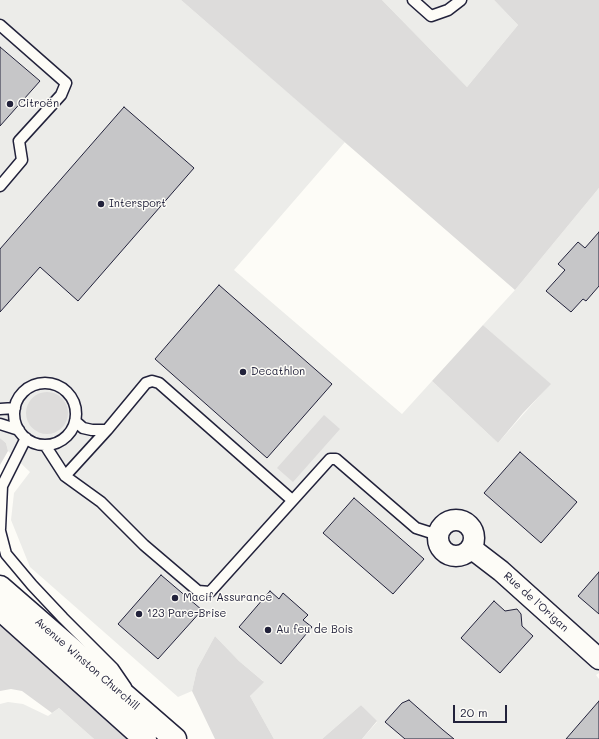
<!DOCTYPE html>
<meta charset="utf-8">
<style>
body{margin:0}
#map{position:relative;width:599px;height:739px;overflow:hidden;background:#fdfcf7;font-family:Mali,sans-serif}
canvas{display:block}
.scale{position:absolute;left:453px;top:705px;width:54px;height:18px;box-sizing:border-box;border:2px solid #22223b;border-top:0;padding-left:5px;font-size:12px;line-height:14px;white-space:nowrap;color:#22223b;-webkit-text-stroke:3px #fdfcf7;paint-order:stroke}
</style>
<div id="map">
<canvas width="599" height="739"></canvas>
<div class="scale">20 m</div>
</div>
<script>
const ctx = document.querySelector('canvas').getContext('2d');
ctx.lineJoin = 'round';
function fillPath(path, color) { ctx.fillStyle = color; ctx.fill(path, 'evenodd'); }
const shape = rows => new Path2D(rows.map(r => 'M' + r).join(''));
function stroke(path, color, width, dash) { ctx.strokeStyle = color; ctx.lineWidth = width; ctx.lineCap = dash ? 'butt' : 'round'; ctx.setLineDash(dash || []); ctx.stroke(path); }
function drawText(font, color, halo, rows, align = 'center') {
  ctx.font = font + ' Mali,sans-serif'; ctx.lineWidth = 3; ctx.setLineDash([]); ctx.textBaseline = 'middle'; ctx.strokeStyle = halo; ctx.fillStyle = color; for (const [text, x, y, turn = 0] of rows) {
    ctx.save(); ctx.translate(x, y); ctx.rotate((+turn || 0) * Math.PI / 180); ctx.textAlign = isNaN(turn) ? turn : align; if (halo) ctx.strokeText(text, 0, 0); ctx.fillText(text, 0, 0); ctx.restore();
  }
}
const built = shape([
 [0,0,181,0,345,142,234,270,402,414,432,381,498,443,550,384,483,325,515,290,599,188,599,673,596,675,599,679,599,739,362,739,377,722,361,705,322,739,274,739,250,696,263,681,239,661,215,636,197,669,192,691,178,697,30,567,11,520,14,493,30,472,8,451,6,443,0,438],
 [382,0,494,0,518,25,467,87],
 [8,702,23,704,48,716,59,708,94,739,0,739,0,704]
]);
const green = shape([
 [181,0,382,0,467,87,518,25,494,0,599,0,599,188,515,290],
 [483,325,551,384,523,413,498,443,432,381],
 '26 413a21 21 0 1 1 42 0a21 21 0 1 1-42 0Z',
 [324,415,340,429,293,482,277,468],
 [0,438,6,443,8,451,0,465],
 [0,618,132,739,94,739,59,708,52,713,22,691,11,689,0,691],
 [215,636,239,661,264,682,250,696,274,739,215,739,192,691,197,669],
 [361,705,377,721,362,739,322,739]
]);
const building = shape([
 [0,47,40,81,0,126,0,47],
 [124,107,194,168,78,301,40,267,0,312,0,249,124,107],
 [599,232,599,286,586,301,583,299,571,312,546,291,565,270,558,264,578,242,585,248,599,232],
 [219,285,332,384,267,458,155,359,219,285],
 [520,452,577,502,541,543,484,493,520,452],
 [354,498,424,559,393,594,323,533,354,498],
 [599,572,599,614,578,596,599,572],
 [161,575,202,610,158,659,118,624,161,575],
 [270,591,279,599,283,593,308,615,303,620,312,627,281,664,239,627,270,591],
 [494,601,505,611,517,609,521,614,522,626,533,636,500,673,461,638,494,601],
 [409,700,443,730,454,739,405,739,385,722,402,703,409,700],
 [599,701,599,739,566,739,599,701]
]);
const service = shape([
 [413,0,431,16,448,10,461,0],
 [0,25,66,83,61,95,19,141,22,160,0,186],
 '14 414a31 31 0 1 1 62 0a31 31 0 1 1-62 0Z',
 [0,409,15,408],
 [75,421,83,428,92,430,107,430,146,383,152,381,159,383,292,500],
 [0,424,19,430],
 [45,445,65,476,101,502,144,545,198,591,210,592,330,459,336,459,416,528,438,535],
 [65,476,107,430],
 [0,529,2,486,26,438],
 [0,531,6,554,32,585,63,618,113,668,126,687]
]);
const minor = shape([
 '438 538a18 18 0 1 1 36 0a18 18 0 1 1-36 0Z',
 [471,548,501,571,599,659]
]);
const secondary = shape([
 [0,587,175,739],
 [0,609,145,739]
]);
const markers = [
 [10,104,4,"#22223b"],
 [101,204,4,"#22223b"],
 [243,372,4,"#22223b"],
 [175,598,4,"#22223b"],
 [139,614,4,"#22223b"],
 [268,630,4,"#22223b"]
];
const poiNames = [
 ["Citroën",18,104],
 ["Intersport",109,204],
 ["Decathlon",251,372],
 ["Macif Assurance",183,598],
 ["123 Pare-Brise",147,614],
 ["Au feu de Bois",276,630]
];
const streetNames = [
 ["Rue de l'Origan",536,602,42],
 ["Avenue Winston Churchill",87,664,41]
];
fillPath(built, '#ecece9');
fillPath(green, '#dddcdb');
fillPath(building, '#c6c6c8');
stroke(building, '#22223b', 1);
stroke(service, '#22223b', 13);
stroke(minor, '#22223b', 23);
stroke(secondary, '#22223b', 25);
stroke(service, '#fdfcf7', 10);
stroke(minor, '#fdfcf7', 20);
stroke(secondary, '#fdfcf7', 22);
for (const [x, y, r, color] of markers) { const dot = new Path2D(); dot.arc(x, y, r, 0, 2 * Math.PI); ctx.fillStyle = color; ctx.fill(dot); stroke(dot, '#fdfcf7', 1.5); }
drawText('11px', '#22223b', '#fdfcf7', poiNames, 'left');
drawText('11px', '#22223b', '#fdfcf7', streetNames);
</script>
